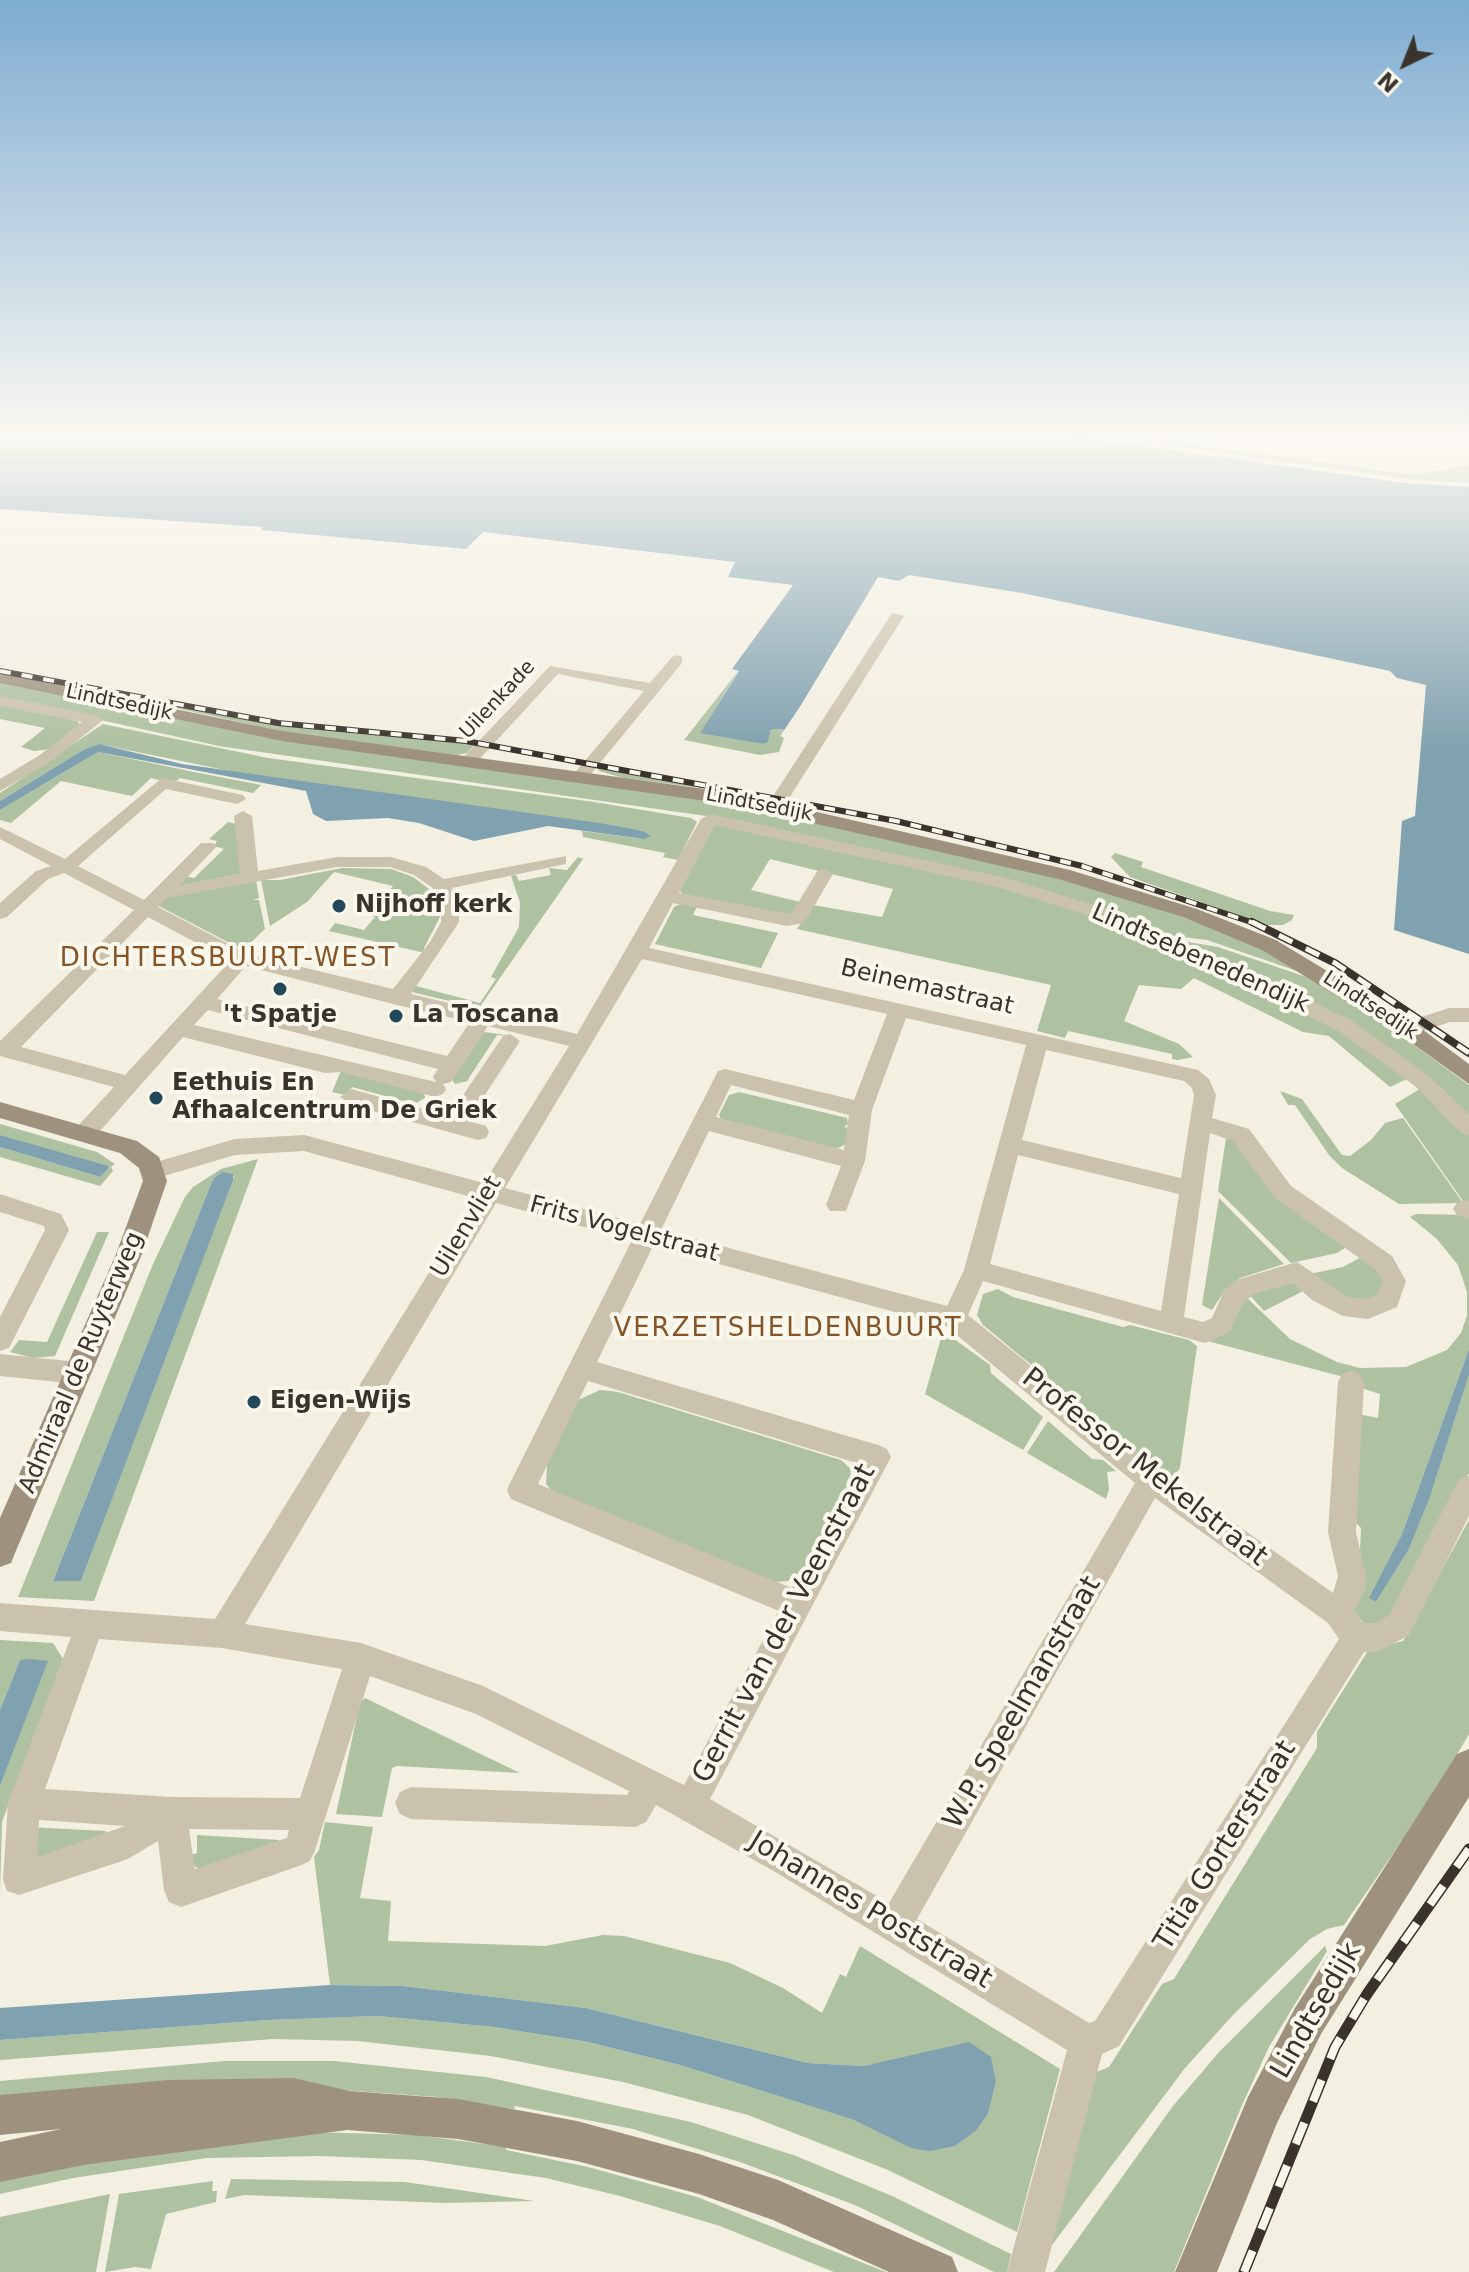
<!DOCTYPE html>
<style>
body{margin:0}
#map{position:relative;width:1469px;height:2272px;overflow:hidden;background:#f3efe1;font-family:"DejaVu Sans",sans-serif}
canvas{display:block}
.north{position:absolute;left:1365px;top:24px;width:80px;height:80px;-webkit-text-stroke:6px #faf7ed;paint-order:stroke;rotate:223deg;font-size:22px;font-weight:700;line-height:32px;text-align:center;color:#39332b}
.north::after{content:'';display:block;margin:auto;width:28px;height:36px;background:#39332b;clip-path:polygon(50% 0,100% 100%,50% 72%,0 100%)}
</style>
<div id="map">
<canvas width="1469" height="2272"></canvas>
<div class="north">N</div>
</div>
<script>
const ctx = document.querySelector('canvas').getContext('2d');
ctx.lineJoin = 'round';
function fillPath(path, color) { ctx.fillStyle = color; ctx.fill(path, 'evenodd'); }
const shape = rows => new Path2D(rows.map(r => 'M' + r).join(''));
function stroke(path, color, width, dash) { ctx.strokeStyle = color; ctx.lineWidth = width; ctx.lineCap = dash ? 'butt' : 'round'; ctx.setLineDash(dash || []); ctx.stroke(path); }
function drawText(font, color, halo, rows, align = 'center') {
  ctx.font = font + ' "DejaVu Sans",sans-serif'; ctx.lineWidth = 8; ctx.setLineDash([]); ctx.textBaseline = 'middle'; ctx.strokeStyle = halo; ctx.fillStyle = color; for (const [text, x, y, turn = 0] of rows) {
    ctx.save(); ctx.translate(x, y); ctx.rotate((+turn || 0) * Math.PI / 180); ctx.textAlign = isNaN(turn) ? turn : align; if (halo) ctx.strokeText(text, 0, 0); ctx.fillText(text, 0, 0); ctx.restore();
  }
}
const green = shape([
 [1086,434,1137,434,1166,441,1413,475,1469,465,1469,483,1415,480],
 [739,670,701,732,763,744,768,741,771,729,785,729,780,736,784,738,779,752,760,755,684,740],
 [0,682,263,737,707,799,881,835,1035,872,1167,911,1254,944,1297,971,1207,940,1166,935,1104,910,720,818,219,746,0,698],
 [103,692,308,728,475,744,467,753,457,755,294,734],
 [0,704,77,721,80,724,50,749,34,751,21,747,45,728,0,719],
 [103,724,268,758,594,802,691,818,697,822,678,860,663,857,665,853,583,837,582,831,644,839,643,831,235,772,103,745,83,750,0,801,0,793],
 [98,752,199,773,261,785,253,793,180,778,173,783,151,778,132,796,61,781,11,823,0,820,0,810],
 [597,765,708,786,743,793,624,778,599,771],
 [228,822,236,824,245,873,172,887,183,876,194,878,224,849,214,846,217,841,209,839],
 [720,824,955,875,1065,904,1134,930,1354,1038,1409,1078,1390,1087,1329,1036,1303,1032,1194,978,1181,989,1139,985,1124,1021,1179,1044,1193,1057,1178,1060,1172,1059,1172,1054,1068,1031,1065,1038,1037,1031,1051,985,797,929,813,905,882,917,893,889,770,859,751,890,800,902,793,915,682,894,680,891,713,826],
 [1115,853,1143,862,1141,867,1270,911,1294,915,1292,920,1283,925,1266,925,1130,877,1111,857],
 [578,857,583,859,479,1008,412,992,416,986,480,1003,496,979,491,977,519,927,520,902,511,876,516,875,519,881,551,875,549,868,567,870],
 [342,868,391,869,413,877,433,892,440,917,424,948,425,953,329,931,335,923,364,930,375,917,372,916,385,900,390,900,392,893,388,892,393,886,334,872,307,902,270,926,261,880,280,880],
 [256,880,259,898,253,900,259,900,265,929,243,950,155,904,165,897],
 [680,904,697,907,693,915,778,933,761,968,655,944,674,907],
 [1176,940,1218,947,1321,982,1345,995,1469,1085,1469,1120,1418,1073],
 [484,1032,514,1036,497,1035,467,1081,455,1084,452,1080],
 [341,1071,424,1093,425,1098,414,1104,352,1087,346,1095,332,1092],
 [1423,1087,1469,1135,1469,1201,1463,1201,1395,1104],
 [1280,1091,1302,1099,1342,1155,1350,1156,1371,1140,1385,1123,1403,1118,1463,1203,1399,1204,1342,1168,1329,1155,1295,1105,1288,1105],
 [739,1092,847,1118,848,1124,844,1127,848,1128,846,1144,836,1149,721,1119,719,1115,729,1095],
 [0,1124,97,1152,115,1164,111,1167,113,1171,100,1186,0,1157,0,1147,100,1177,108,1169,0,1135],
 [1227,1131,1240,1139,1353,1243,1337,1253,1291,1263,1218,1191],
 [258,1159,94,1601,18,1597,153,1264,185,1197,193,1187,221,1169],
 [234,1176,81,1581,53,1581,213,1179],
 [1219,1198,1284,1264,1240,1278,1225,1290,1212,1310,1202,1305],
 [1416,1214,1469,1215,1469,1349,1402,1534,1370,1598,1376,1602,1409,1549,1429,1500,1469,1375,1469,1473,1393,1621,1367,1627,1350,1607,1358,1596,1361,1528,1349,1516,1358,1414,1378,1418,1380,1394,1358,1387,1355,1380,1200,1339,1244,1295,1290,1339,1337,1362,1360,1368,1406,1367,1447,1350,1461,1333,1467,1316,1467,1292,1458,1265,1437,1239,1410,1217],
 [97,1232,109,1232,55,1356,33,1358,10,1352,19,1340,47,1342],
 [1363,1256,1381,1265,1385,1296,1353,1304,1305,1275,1343,1267],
 [1285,1279,1309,1288,1264,1311,1247,1292],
 [998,1289,1013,1297,1123,1327,1130,1325,1189,1340,1197,1346,1180,1468,1171,1480,983,1325,977,1315,983,1294],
 [943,1331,990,1365,991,1373,1043,1417,1023,1450,925,1394],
 [600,1390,618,1392,841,1460,851,1469,850,1481,802,1571,788,1581,775,1582,555,1494,546,1484,547,1464,576,1401],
 [1048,1421,1092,1459,1103,1460,1116,1471,1107,1472,1109,1489,1106,1499,1027,1453],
 [1469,1520,1469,1734,1432,1797,1344,1925,1327,1929,1310,1939,1233,2015,1185,2068,1046,2253,1092,2074,1109,2067,1162,1984,1174,1979,1317,1748,1317,1732,1369,1649,1403,1641],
 [0,1640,53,1643,63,1659,2,1822,0,1894,0,1786,47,1661,20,1660,0,1710],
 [365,1698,520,1773,397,1766,392,1768,382,1817,336,1814,360,1702],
 [325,1822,373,1827,360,1898,391,1901,388,1941,545,1946,603,1935,624,1936,730,1963,783,1988,822,2013,840,1974,846,1977,860,1946,1060,2069,1017,2232,888,2170,748,2115,623,2082,491,2056,358,2041,273,2039,0,2060,0,2040,268,2020,378,2016,494,2027,588,2042,680,2065,854,2120,955,2146,976,2131,988,2114,996,2082,884,2062,864,2066,808,2063,586,2008,403,1986,330,1985,314,1857,319,1850],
 [28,1827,106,1831,103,1842,31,1859],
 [197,1835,279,1840,278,1845,200,1870,192,1864,190,1855,197,1853],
 [1325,1946,1327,1951,1269,2047,1242,2105,1174,2272,1054,2272,1173,2106,1220,2051],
 [225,2061,334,2061,486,2077,691,2122,796,2156,892,2196,1011,2254,1007,2272,994,2272,855,2205,740,2162,633,2129,515,2106,514,2109,437,2097,315,2088,0,2109,0,2081],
 [310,2132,417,2135,506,2147,506,2150,588,2167,697,2197,886,2272,834,2272,720,2226,620,2196,546,2178,421,2160,320,2156,207,2158,73,2178,0,2194,0,2176],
 [231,2179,405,2182,534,2201,446,2203,245,2195,225,2199],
 [213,2181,212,2191,217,2191,216,2202,166,2214,151,2269,135,2267,105,2272,119,2194],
 [110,2194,96,2272,0,2272,0,2217]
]);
const water = shape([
 [0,434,1057,434,1404,483,1469,487,1469,954,1394,930,1402,821,1415,816,1426,685,1397,678,1390,671,1022,593,909,575,899,581,878,577,801,705,785,729,771,729,768,742,763,744,700,733,739,671,732,669,793,585,728,577,735,562,483,532,466,549,261,530,263,527,0,509],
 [99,744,182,764,599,823,643,831,651,836,644,839,548,826,474,841,419,823,388,818,326,821,313,814,306,791,98,752,0,810,0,801,83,750],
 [0,1135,108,1166,108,1169,100,1177,0,1147],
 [222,1172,233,1174,233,1180,81,1581,53,1581,213,1179],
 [1469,1349,1469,1375,1429,1500,1409,1549,1376,1602,1369,1598,1402,1534],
 [30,1659,48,1661,0,1786,0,1710,20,1660],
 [330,1985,403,1986,586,2008,808,2063,864,2066,969,2042,991,2057,996,2082,988,2114,976,2131,955,2146,930,2151,911,2148,854,2120,680,2065,588,2042,494,2027,378,2016,268,2020,0,2040,0,2008]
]);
const street = shape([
 [892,613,904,616,781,811,769,811,766,807,892,613],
 [677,655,682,657,682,663,586,780,574,780,572,776,644,691,558,674,474,765,468,766,460,761,550,666,650,683,672,657,677,655],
 [0,696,95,715,103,720,52,761,0,791,0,779,40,755,82,722,0,706,0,696],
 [162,778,243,795,246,799,237,804,166,789,78,866,144,900,201,843,213,843,216,847,180,885,240,874,234,816,243,811,252,816,258,871,337,857,391,857,426,867,444,879,566,856,566,864,452,888,459,903,459,922,411,994,577,1034,701,819,710,814,1003,877,1124,914,1351,1020,1429,1076,1469,1114,1469,1135,1461,1133,1415,1086,1337,1030,1110,922,997,887,715,825,679,893,791,914,818,870,824,869,833,874,804,923,787,926,673,903,649,948,1198,1070,1209,1079,1216,1095,1212,1118,1249,1129,1291,1186,1392,1256,1406,1281,1397,1307,1368,1319,1343,1316,1312,1300,1293,1283,1254,1294,1242,1304,1230,1332,1205,1343,983,1281,968,1315,1161,1471,1333,1593,1338,1576,1328,1532,1338,1382,1342,1374,1351,1371,1360,1374,1364,1382,1356,1532,1366,1576,1365,1589,1354,1611,1363,1623,1376,1623,1389,1615,1459,1479,1469,1476,1469,1516,1409,1635,1380,1651,1364,1652,1119,2046,1102,2054,1045,2272,1007,2272,1067,2050,777,1873,656,1805,646,1822,635,1827,411,1819,400,1814,395,1803,400,1792,411,1787,627,1795,629,1791,476,1714,370,1676,315,1850,310,1861,299,1866,181,1907,169,1902,164,1890,158,1841,128,1859,19,1895,7,1891,3,1879,8,1803,71,1637,0,1631,0,1603,215,1619,475,1198,304,1151,235,1155,154,1179,146,1177,143,1171,146,1165,235,1139,304,1135,484,1183,569,1046,488,1026,451,1082,443,1084,446,1089,443,1094,435,1097,341,1072,325,1073,183,1037,92,1140,76,1140,73,1134,76,1128,114,1087,0,1056,0,1041,134,910,64,873,48,879,7,917,0,919,0,903,36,871,51,866,0,839,0,827,65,859,162,778],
 [337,867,390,867,414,875,433,888,441,903,441,922,430,942,393,989,248,954,158,907,167,898,337,867],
 [148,917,230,961,125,1075,21,1047,148,917],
 [642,959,887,1014,854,1100,725,1069,718,1071,640,1224,505,1188,642,959],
 [246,966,397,1005,470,1022,447,1056,217,999,246,966],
 [208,1010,438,1069,433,1077,436,1082,194,1025,208,1010],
 [906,1018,1026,1045,964,1270,947,1306,661,1230,709,1131,841,1166,826,1205,830,1211,846,1211,865,1161,872,1110,906,1018],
 [1046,1050,1184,1081,1192,1088,1194,1095,1181,1178,1022,1140,1046,1050],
 [731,1085,849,1115,844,1150,716,1117,731,1085],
 [1210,1133,1233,1141,1275,1198,1376,1270,1382,1281,1378,1294,1366,1299,1348,1297,1297,1262,1236,1280,1224,1291,1212,1318,1203,1322,1184,1317,1210,1133],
 [1018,1155,1179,1194,1161,1311,990,1264,1018,1155],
 [496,1203,632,1240,511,1481,507,1490,511,1499,779,1611,684,1785,483,1686,361,1643,245,1624,496,1203],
 [653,1246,946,1326,1135,1483,889,1903,710,1799,891,1457,887,1449,878,1445,597,1362,653,1246],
 [588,1381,860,1464,792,1588,538,1484,588,1381],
 [1155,1498,1328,1623,1339,1639,1095,2021,1089,2023,917,1919,1155,1498],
 [99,1639,222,1648,342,1669,300,1798,171,1797,45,1789,99,1639],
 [39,1820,125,1826,37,1857,39,1820],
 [189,1829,289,1830,287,1838,195,1869,189,1829],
 [1449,1008,1469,1008,1469,1022,1450,1022,1407,1036,1397,1029,1400,1024,1449,1008],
 [510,1034,520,1041,468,1121,486,1126,489,1132,486,1138,478,1140,351,1105,340,1097,351,1089,449,1116,503,1036,510,1034],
 [0,1194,61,1214,69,1230,9,1348,0,1351,0,1317,45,1230,44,1226,0,1212,0,1194],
 [1465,1200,1469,1201,1469,1219,1457,1215,1453,1209,1457,1203,1465,1200],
 [0,1354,78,1362,87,1365,91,1373,87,1381,78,1384,0,1376,0,1354]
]);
const secondary = shape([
 [0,673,282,731,734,793,1070,870,1197,909,1276,940,1415,1024,1469,1064,1469,1084,1399,1034,1262,950,1183,917,1058,879,734,805,282,741,0,683,0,673],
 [0,1102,137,1141,159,1157,167,1181,142,1254,15,1553,11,1563,0,1567,0,1518,116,1254,143,1181,139,1168,120,1153,0,1118,0,1102],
 [1469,1749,1469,1797,1321,2034,1277,2123,1217,2272,1175,2272,1248,2097,1295,2008,1457,1754,1469,1749],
 [293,2078,350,2091,458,2099,577,2121,699,2154,778,2180,952,2257,958,2272,889,2272,773,2220,699,2194,577,2161,458,2139,347,2130,83,2165,0,2182,0,2142,61,2129,0,2135,0,2095,169,2080,293,2078]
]);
const railFar2 = shape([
 [0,671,278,723,466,741,896,821,1082,866,1257,924]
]);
const railFar1 = shape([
 [1252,922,1335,963,1469,1053]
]);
const rail = shape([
 [1244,2272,1335,2047,1367,1994,1469,1849]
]);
const markers = [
 [339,906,8,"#224859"],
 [280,989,8,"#224859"],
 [396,1016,8,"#224859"],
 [156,1098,8,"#224859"],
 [254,1402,8,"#224859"]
];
const farStreetnames = [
 ["Uilenkade",498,700,-47],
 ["Lindtsedijk",119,703,12],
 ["Lindtsedijk",759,805,11],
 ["Lindtsedijk",1370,1006,33]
];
const poiNames = [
 ["Nijhoff kerk",355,906],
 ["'t Spatje",280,1016,"center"],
 ["La Toscana",412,1016],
 ["Eethuis En",172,1084],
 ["Afhaalcentrum De Griek",172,1112],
 ["Eigen-Wijs",270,1402]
];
const streetNames = [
 ["Lindtsebenedendijk",1200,959,24],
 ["Beinemastraat",927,988,13],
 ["Uilenvliet",467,1227,-59],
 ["Frits Vogelstraat",624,1230,15],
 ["Admiraal de Ruyterweg",82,1363,-67]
];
const neighbourhoodNames = [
 ["DICHTERSBUURT-WEST",228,959],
 ["VERZETSHELDENBUURT",788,1329]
];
const nearStreetnames = [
 ["Professor Mekelstraat",1144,1468,38],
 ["Gerrit van der Veenstraat",785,1624,-62],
 ["W.P. Speelmanstraat",1023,1703,-60],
 ["Titia Gorterstraat",1226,1846,-58],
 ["Johannes Poststraat",870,1911,31],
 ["Lindtsedijk",1317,2011,-60]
];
fillPath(green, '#aec1a1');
fillPath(water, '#80a1af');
fillPath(street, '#cbc2ad');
fillPath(secondary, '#9e927e');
stroke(railFar2, '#39332b', 6);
stroke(railFar1, '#39332b', 8);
stroke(rail, '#39332b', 11);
stroke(railFar2, '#faf7ed', 4, [11]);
stroke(railFar1, '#faf7ed', 5, [15]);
stroke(rail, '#faf7ed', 8, [23]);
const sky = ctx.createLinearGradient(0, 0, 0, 752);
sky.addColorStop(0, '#7eacd1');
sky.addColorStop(0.58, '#faf8f2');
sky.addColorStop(1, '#faf8f200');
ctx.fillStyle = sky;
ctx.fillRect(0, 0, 1469, 752);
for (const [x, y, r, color] of markers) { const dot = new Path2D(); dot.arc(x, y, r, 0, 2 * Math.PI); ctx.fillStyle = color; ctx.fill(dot); stroke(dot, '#faf7ed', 3); }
drawText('20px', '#39332b', '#faf7ed', farStreetnames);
drawText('bold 24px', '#39332b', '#faf7ed', poiNames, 'left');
drawText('24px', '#39332b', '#faf7ed', streetNames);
ctx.letterSpacing = '2px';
drawText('26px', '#855527', '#faf7ed', neighbourhoodNames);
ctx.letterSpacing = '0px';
drawText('28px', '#39332b', '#faf7ed', nearStreetnames);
</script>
